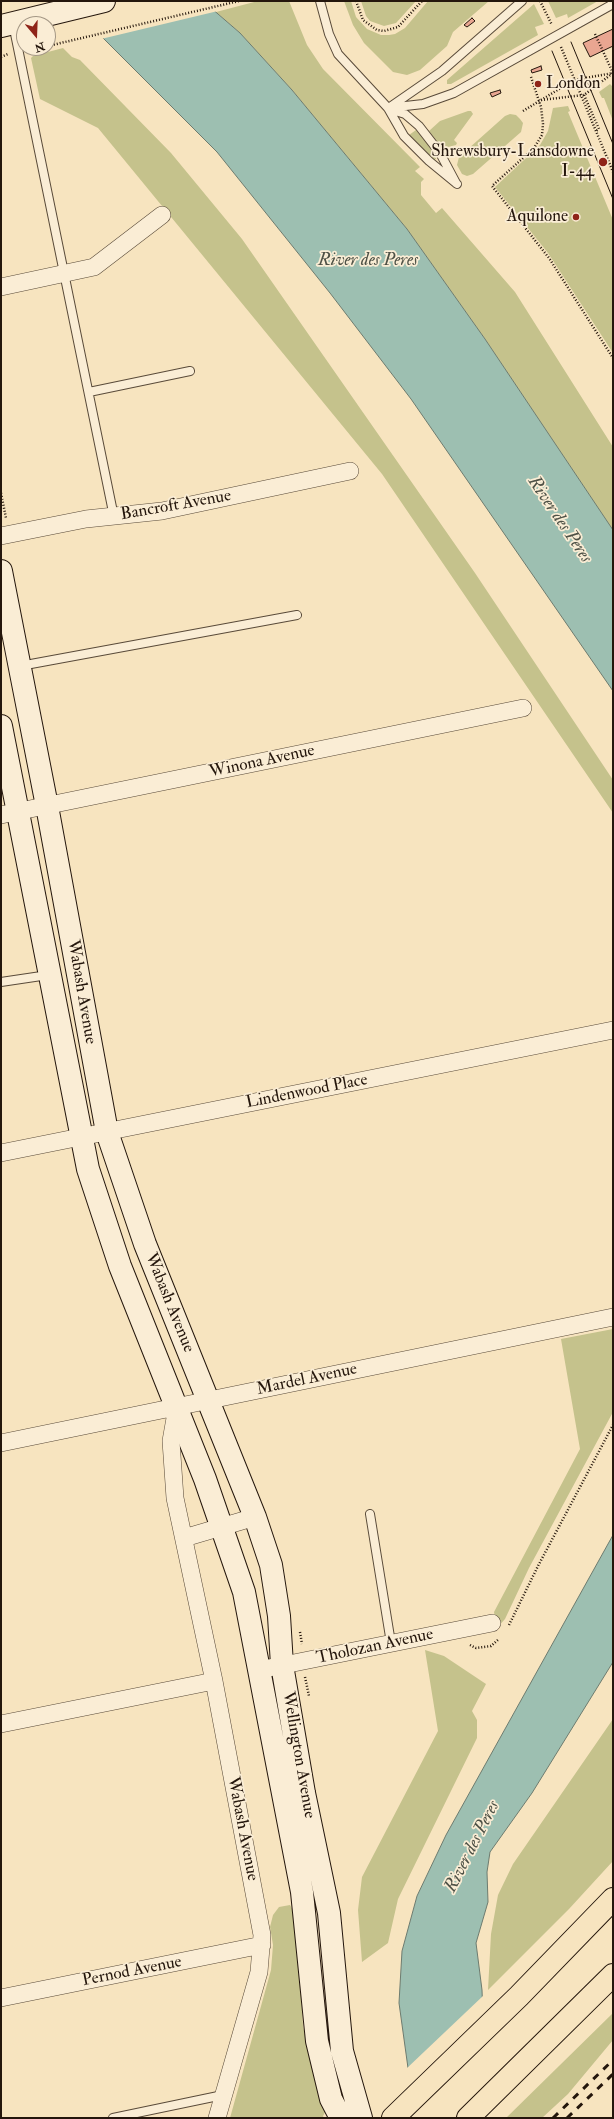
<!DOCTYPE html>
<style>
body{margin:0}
#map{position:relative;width:614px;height:2119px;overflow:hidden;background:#f7e4bf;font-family:"IM FELL Double Pica",serif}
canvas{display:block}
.frame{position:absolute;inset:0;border:2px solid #24160c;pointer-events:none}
.north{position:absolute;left:16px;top:16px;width:40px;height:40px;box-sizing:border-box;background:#faedd5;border:1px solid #a49785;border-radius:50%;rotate:161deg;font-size:11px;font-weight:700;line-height:16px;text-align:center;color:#24160c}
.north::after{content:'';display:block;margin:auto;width:14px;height:18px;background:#8f2418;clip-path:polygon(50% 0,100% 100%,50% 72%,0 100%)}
</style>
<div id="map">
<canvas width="614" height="2119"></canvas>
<div class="frame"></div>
<div class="north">N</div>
</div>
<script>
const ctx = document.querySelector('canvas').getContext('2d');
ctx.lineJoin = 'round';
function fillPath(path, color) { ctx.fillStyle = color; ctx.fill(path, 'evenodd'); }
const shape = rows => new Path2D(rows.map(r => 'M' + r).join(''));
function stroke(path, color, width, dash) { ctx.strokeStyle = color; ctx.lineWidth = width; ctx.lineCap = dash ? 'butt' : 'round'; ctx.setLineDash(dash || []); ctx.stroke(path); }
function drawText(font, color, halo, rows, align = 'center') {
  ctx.font = font + ' "IM FELL Double Pica",serif'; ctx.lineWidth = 3.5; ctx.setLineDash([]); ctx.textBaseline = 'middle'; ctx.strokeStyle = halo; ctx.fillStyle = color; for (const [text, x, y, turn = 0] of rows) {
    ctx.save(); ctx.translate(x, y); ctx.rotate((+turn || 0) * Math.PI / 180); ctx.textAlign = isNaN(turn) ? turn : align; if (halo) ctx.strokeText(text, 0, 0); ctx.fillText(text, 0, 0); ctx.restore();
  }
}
const green = shape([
 [258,1,289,1,307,45,323,69,420,167,415,171,424,179,421,182,421,195,436,213,442,208,515,292,613,447,613,530,485,339,407,229,292,90,240,33,216,12],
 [344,1,351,1,356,17,367,29,381,35,389,35,395,34,405,28,428,1,489,1,453,32,447,46,420,70,407,75,393,72,364,43,353,25],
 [361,1,416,1,396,23,384,26,370,21,366,16],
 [548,1,598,1,568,18,567,14,556,18],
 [534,4,544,24,535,27,538,35,451,84,447,84,447,80],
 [63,48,72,57,80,60,171,153,242,239,475,573,613,780,613,813,382,474,98,128,40,99,31,58,33,56],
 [610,84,613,87,613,121,604,98,602,98,599,92],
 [568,106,570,111,568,112,613,220,613,353,548,253,495,187,540,145,548,131,553,108],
 [468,111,471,111,473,114,454,140,457,143,456,145,448,147,439,144,429,131,440,121],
 [510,114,516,115,520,119,523,123,521,132,473,174,467,176,462,174,457,165,459,157,505,116],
 [416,130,436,155,436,159,433,160,409,135],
 [613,1329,613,1412,529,1568,505,1619,497,1628,494,1612,580,1449,561,1339],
 [425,1650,444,1656,486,1684,472,1711,477,1720,477,1738,398,1899,388,1943,362,1962,358,1910,362,1877,438,1731],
 [613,1719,613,1861,569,1909,488,1990,491,1934,498,1895,513,1864],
 [290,1905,296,1916,303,2026,314,2076,327,2109,323,2116,324,2118,230,2118,271,1970,273,1945,270,1927,273,1915,279,1907],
 [613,2013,613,2040,568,2094,542,2118,506,2118]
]);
const water = shape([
 [203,1,240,33,292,90,407,229,485,339,613,530,613,691,411,399,330,293,217,152,103,38,69,7,203,1],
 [613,1535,613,1662,532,1793,490,1852,487,1872,488,1902,476,1943,482,1990,485,2069,428,2118,408,2068,399,2003,402,1951,417,1896,446,1835,613,1535]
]);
const pier = shape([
 [60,1,206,1,218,11,101,39],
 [484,1995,487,2068,507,2117,426,2118,406,2069]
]);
const building = shape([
 [472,18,475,21,467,27,464,25,472,18],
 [613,29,613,46,590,57,583,43,613,29],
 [541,66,542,70,532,73,531,70,541,66],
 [500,90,501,93,492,97,490,93,500,90]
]);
const path = shape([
 [356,1,363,20,377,30,384,31,398,27,422,1],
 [540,1,552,25],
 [595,34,613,73],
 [48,46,239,1],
 [561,47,613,172],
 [31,50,40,48],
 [1,57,8,54],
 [531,77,541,107,543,124,542,135,534,148,492,186,549,258,613,358],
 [584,95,599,129,596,131],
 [541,100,584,95,613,73],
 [523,111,574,80,613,73],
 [1,493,6,518],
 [509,1625,538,1566,613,1425],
 [300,1632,302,1644],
 [470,1645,476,1648,491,1646,499,1639],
 [305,1677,309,1696]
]);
const lane = shape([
 [320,1,329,34,338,54,388,108,404,136,429,161,457,184],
 [13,24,114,517],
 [390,107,442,71,522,1],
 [388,108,423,104,454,93,613,4],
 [392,110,405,114,419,126,440,153,456,183],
 [89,392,190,371],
 [20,666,297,615],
 [1,982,48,975],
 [370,1514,391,1643],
 [113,2118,223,2095]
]);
const street = shape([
 [1,287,94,267,162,215],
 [1,536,86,519,162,511,350,471],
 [1,815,523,708],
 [1,1153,613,1030],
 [177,1407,171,1441,175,1498,214,1681,262,1935,259,1972,217,2118],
 [1,1443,613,1317],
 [184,1538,255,1517],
 [259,1670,492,1623],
 [1,1724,214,1681],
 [1,1998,262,1945]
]);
const secondary = shape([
 [1,26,104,1],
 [1,571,47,806,107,1132,145,1244,255,1517,271,1565,279,1616,282,1665,304,1793,329,1913,342,2051,361,2118],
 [1,726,88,1169,120,1266,205,1479,244,1592,302,1892,317,2041,331,2099,341,2118]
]);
const highway = shape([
 [393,2118,519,1996,613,1899],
 [468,2118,613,1975]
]);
const tram = shape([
 [571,42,613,144],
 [552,51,613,199]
]);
const rail = shape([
 [553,2118,613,2060],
 [567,2118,613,2074]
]);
const markers = [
 [538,84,4,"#8f2418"],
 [603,162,5,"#8f2418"],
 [576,217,4,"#8f2418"]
];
const poiNames = [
 ["London",546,84,"left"],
 ["Shrewsbury-Lansdowne",594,152],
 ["I-44",594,172],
 ["Aquilone",568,217]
];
const streetNames = [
 ["Bancroft Avenue",176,506,-10],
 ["Winona Avenue",262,762,-12],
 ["Wabash Avenue",81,992,80],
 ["Lindenwood Place",307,1092,-11],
 ["Wabash Avenue",169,1303,68],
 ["Mardel Avenue",307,1380,-12],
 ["Tholozan Avenue",375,1647,-12],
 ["Wellington Avenue",298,1755,80],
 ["Wabash Avenue",242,1829,79],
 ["Pernod Avenue",132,1972,-11]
];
const waterNames = [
 ["River des Peres",368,261],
 ["River des Peres",559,520,56],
 ["River des Peres",473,1847,-63]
];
fillPath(green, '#c5c28c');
fillPath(water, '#9dbfb1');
stroke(water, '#6d7b6f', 1);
fillPath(pier, '#f7e4bf');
fillPath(building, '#e9a691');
stroke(building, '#24160c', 1);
stroke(lane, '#594a39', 10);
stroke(street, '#594a39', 18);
stroke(secondary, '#24160c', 24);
stroke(highway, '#24160c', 24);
stroke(path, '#24160c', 2.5, [1, 2]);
stroke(lane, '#faedd5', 8);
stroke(street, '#faedd5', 17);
stroke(secondary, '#faedd5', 22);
stroke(highway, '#f7e4bf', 22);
stroke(tram, '#24160c', 1);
stroke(rail, '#24160c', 3, [7, 7]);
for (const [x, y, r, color] of markers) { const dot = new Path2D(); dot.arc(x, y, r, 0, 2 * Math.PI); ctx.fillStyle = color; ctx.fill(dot); stroke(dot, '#faedd5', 1.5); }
drawText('17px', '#24160c', '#faedd5', poiNames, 'right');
drawText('17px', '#24160c', '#faedd5', streetNames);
drawText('italic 18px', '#4e5146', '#faedd5', waterNames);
</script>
